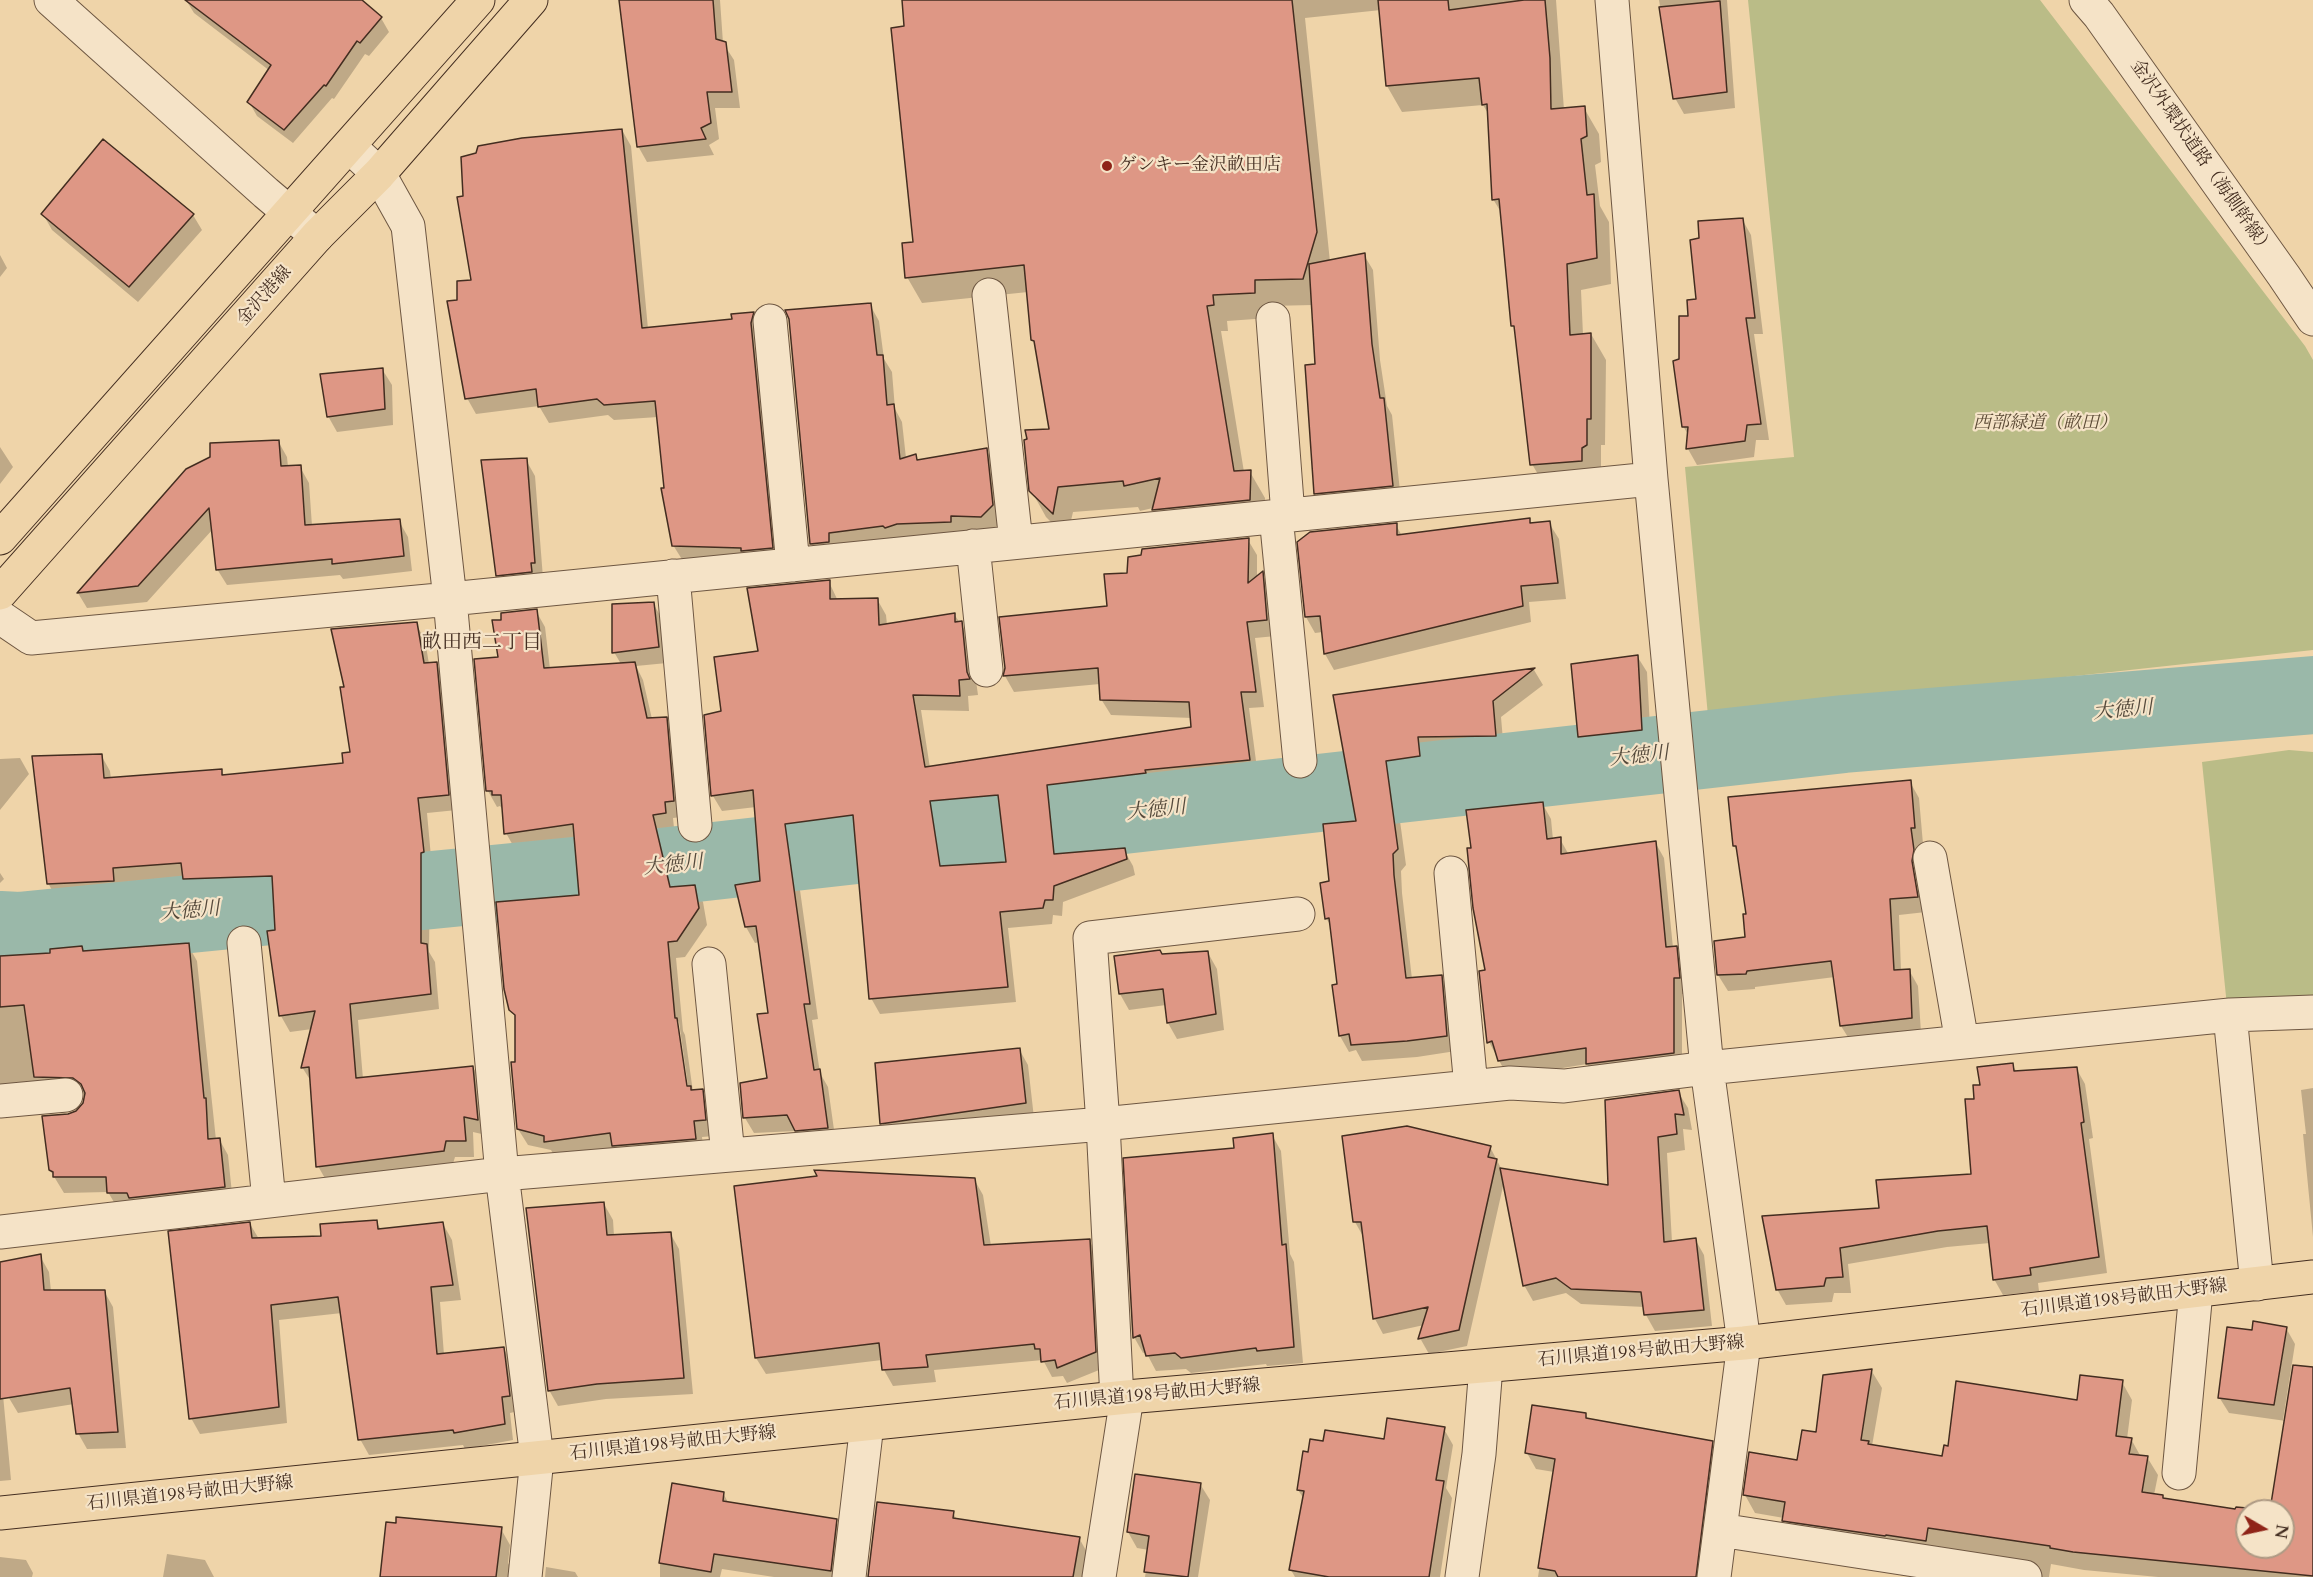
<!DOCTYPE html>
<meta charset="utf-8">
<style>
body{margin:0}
#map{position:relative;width:2313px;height:1577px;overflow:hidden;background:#efd4a9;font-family:Cardo,serif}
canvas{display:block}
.north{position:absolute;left:2235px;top:1499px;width:60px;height:60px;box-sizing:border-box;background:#f5e3c7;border:2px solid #ae9a84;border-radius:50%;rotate:99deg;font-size:16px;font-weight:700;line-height:24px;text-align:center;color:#432d20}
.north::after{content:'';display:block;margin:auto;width:21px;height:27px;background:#8f2418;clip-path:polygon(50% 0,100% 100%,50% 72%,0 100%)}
</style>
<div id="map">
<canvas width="2313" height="1577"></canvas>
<div class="north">N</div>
</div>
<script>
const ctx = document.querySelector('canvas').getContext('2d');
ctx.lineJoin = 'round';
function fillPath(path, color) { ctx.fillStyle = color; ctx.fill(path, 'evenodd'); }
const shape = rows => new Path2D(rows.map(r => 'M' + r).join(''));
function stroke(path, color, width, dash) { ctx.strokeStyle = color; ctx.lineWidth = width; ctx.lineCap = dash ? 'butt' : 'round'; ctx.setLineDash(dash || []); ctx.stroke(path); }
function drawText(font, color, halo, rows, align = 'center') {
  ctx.font = font + ' Cardo,"Noto Serif JP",serif'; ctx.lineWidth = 4.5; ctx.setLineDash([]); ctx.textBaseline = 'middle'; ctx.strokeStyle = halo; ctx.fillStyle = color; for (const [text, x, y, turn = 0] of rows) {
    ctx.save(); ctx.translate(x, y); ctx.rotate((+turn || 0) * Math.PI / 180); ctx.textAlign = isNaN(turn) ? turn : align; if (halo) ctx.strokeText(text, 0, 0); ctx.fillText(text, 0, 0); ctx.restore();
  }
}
const green = shape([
 [1748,0,2040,0,2305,346,2313,360,2313,650,1708,716,1685,467,1794,457],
 [2289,750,2313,752,2313,998,2227,1006,2202,762]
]);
const shadow = shape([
 [186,0,359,0,381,18,389,32,369,56,365,54,334,99,332,98,293,143,257,116,249,102,270,71,194,13],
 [620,0,720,0,723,43,734,60,740,108,715,108,719,139,709,145,714,155,647,162,638,146],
 [903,0,1556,0,1564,110,1584,108,1599,134,1601,162,1595,165,1600,206,1609,222,1611,284,1581,290,1583,335,1591,334,1606,360,1605,445,1601,445,1601,472,1547,490,1532,464,1516,331,1513,325,1502,214,1493,199,1489,115,1483,105,1402,112,1387,86,1381,10,1305,18,1330,262,1364,255,1373,270,1380,360,1387,406,1392,415,1401,501,1325,509,1316,493,1317,366,1313,305,1269,306,1269,318,1227,321,1228,331,1221,331,1244,472,1250,472,1265,498,1264,526,1168,535,1153,508,1140,511,1138,507,1073,512,1067,538,1046,517,1031,490,1051,430,1036,346,1033,340,1028,292,922,303,907,277,915,243],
 [1659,0,1727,0,1735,108,1684,114,1675,98],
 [622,130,631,146,648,329,733,321,753,314,762,330,781,564,683,561,673,545,658,417,614,420,608,415,549,423,539,406,476,414,467,398,458,302,473,281],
 [43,214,193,215,202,230,138,302,52,230],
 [1742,219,1751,235,1763,334,1754,334,1769,440,1756,440,1754,457,1697,465,1688,449,1689,436,1683,426,1681,361,1689,317,1697,301,1701,240],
 [0,255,7,268,0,277],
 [870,305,879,321,884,359,892,372,895,409,902,422,906,458,915,456,918,461,986,449,995,465,1001,522,990,532,821,560,811,544],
 [382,369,392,385,393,425,337,432,328,416],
 [278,441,287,457,288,467,300,467,309,483,312,526,399,521,408,537,412,571,343,579,340,575,227,585,217,569,213,529,147,602,87,608,78,593,187,470],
 [0,447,13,467,0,484],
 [526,460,535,476,543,578,506,591,497,575],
 [1529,519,1531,524,1549,523,1559,539,1566,599,1529,602,1531,622,1334,670,1325,654,1323,632,1315,633,1306,617,1396,525,1402,536],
 [1248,540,1257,555,1257,578,1262,574,1271,589,1276,636,1255,638,1264,707,1249,708,1258,776,1154,786,1154,788,1055,801,1061,855,1124,850,1133,866,1135,875,1063,902,1062,916,1053,915,1052,924,1008,928,1016,1002,880,1014,871,998,856,832,793,840,818,1019,812,1020,820,1073,828,1087,836,1144,805,1146,796,1131,754,1133,745,1118,769,1079,769,1014,760,942,755,943,746,927,762,882,756,807,722,811,713,796,723,712,759,652,829,582,838,601,877,599,886,615,887,625,954,614,970,638,978,695,968,696,969,711,921,710,930,768,1192,728,1192,718,1111,715,1101,699,1100,684,1014,692,1005,676,1006,668,1109,608,1129,574],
 [1002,812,1008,863,946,867,938,817],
 [653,603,662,619,667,663,636,666,643,680,652,719,666,718,675,734,682,817,673,818,674,828,660,830,674,888,694,886,703,902,707,925,685,957,676,958,683,1031,685,1035,693,1092,702,1090,711,1106,714,1136,702,1137,704,1155,555,1157,551,1150,528,1145,518,1129,517,1020,511,1010,581,896,576,840,515,849,506,833,503,810,500,806,497,807,488,791,503,622,536,611,545,627,550,669,621,664,614,652],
 [675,1018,679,1022,689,1093,686,1094],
 [416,624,425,640,429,664,436,663,445,679,457,810,427,813,432,868,430,868,429,952,435,962,439,1009,358,1020,363,1079,473,1067,482,1083,486,1135,473,1132,474,1157,455,1157,452,1167,327,1182,318,1166,312,1083,302,1067,312,1029,290,1032,281,1016,268,932,277,932,274,892,194,895,185,879,121,884,123,897,57,899,48,883,101,755,110,771,111,779,221,770,225,777,345,765,352,753,346,688],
 [1637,656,1647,672,1651,746,1589,752,1580,736],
 [1534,670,1543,685,1501,717,1504,752,1426,753,1429,772,1394,777,1406,865,1401,871,1402,893,1412,979,1441,976,1450,992,1456,1051,1417,1057,1362,1061,1356,1050,1349,1052,1340,1036,1338,986,1331,926,1326,918,1331,883,1358,822,1335,696],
 [0,756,0,759,20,758,29,774,0,810],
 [1910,782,1919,798,1923,844,1920,844,1926,912,1899,915,1901,971,1909,970,1918,986,1921,1033,1851,1042,1841,1026,1835,977,1755,987,1755,989,1728,991,1718,975,1715,942,1747,939,1748,915,1739,854,1734,846],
 [1542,803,1551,819,1553,840,1560,839,1569,855,1655,842,1664,858,1673,948,1676,947,1685,963,1688,994,1682,994,1682,1069,1596,1080,1587,1064,1508,1077,1489,1042,1487,971],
 [0,873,4,879,0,883],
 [188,945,197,961,216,1140,219,1139,228,1155,233,1203,118,1209,108,1192,64,1193,50,1170,68,1115,78,1111,84,1104,85,1094,74,1092,0,1096,0,958,52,954,81,948,84,952],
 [1208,953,1217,969,1224,1030,1177,1039,1168,1023,1166,1005,1129,1010,1120,994,1162,956],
 [1019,1049,1028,1065,1034,1118,891,1139,882,1123],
 [2012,1065,2017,1072,2076,1068,2085,1084,2093,1138,2089,1139,2107,1273,2038,1283,2039,1291,2003,1295,1994,1279,1990,1243,1947,1247,1848,1264,1851,1293,1834,1293,1832,1302,1786,1305,1777,1289,1880,1209,1973,1176,1975,1101,1982,1087],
 [2313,1088,2313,1237,2303,1134,2306,1134,2301,1090],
 [1678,1092,1688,1108,1692,1130,1683,1129,1685,1150,1667,1153,1672,1242,1695,1239,1704,1255,1712,1326,1655,1331,1646,1315,1645,1307,1581,1304,1566,1293,1533,1301,1524,1285,1504,1182,1467,1346,1429,1354,1420,1338,1424,1325,1383,1334,1375,1319,1364,1238,1355,1222,1490,1147,1502,1170,1609,1187],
 [1272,1135,1281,1151,1290,1254,1294,1262,1303,1363,1267,1366,1266,1364,1191,1373,1186,1369,1156,1371,1146,1352,1143,1353,1134,1337],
 [974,1179,983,1195,991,1246,1089,1240,1098,1256,1104,1368,1067,1383,1063,1376,1052,1377,1043,1360,934,1370,936,1382,893,1386,884,1370,882,1360,766,1374,756,1358,735,1188],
 [1035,1347,1048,1350,1035,1350],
 [604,1204,613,1220,614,1236,670,1233,679,1249,693,1394,606,1399,558,1406,549,1390],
 [376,1221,381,1230,443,1224,452,1240,461,1300,440,1302,444,1355,504,1349,513,1365,519,1411,510,1413,513,1440,465,1449,463,1445,369,1455,360,1439,342,1313,279,1320,287,1423,200,1434,191,1418,250,1224,259,1239,322,1238],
 [40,1256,49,1272,51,1291,104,1291,113,1307,126,1448,87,1449,78,1433,74,1404,18,1413,9,1398,0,1317,0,1263],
 [2286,1328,2295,1344,2283,1420,2313,1425,2313,1577,2158,1577,2084,1570,2051,1564,2049,1577,2041,1577,1794,1538,1784,1518,1755,1513,1745,1495,1798,1461,1817,1434,1871,1370,1882,1388,1872,1446,1943,1458,1950,1447,2078,1402,2122,1382,2132,1400,2127,1439,2131,1439,2141,1457,2147,1457,2158,1475,2154,1495,2162,1496,2164,1500,2247,1511,2247,1547,2283,1547,2286,1421,2229,1413,2219,1397,2253,1332],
 [0,1389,3,1395,11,1480,0,1481],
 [1585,1414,1589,1420,1712,1442,1721,1458,1706,1577,1538,1577,1554,1472,1536,1469,1527,1453],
 [1444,1429,1453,1445,1446,1488,1452,1498,1440,1577,1295,1577,1291,1570,1304,1499,1298,1490,1309,1454,1324,1443,1385,1440],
 [1200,1484,1210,1500,1198,1577,1145,1577,1149,1550,1137,1548,1128,1532],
 [723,1493,729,1504,836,1521,845,1537,840,1577,774,1577,722,1569,720,1577,660,1577,660,1562],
 [953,1513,957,1520,1079,1538,1088,1554,1084,1577,869,1577],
 [501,1529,510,1545,508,1563,516,1577,382,1577],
 [167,1554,205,1560,214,1577,163,1577],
 [0,1557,26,1560,33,1573,32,1577,0,1577],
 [546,1567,575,1572,578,1577,545,1577]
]);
const river = shape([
 [0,930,19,931,634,870,1844,734,2313,695]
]);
const building = shape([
 [185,0,362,0,382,17,360,43,357,41,326,86,324,85,284,130,247,102,271,65,185,0],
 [619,0,713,0,716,39,726,42,732,92,707,92,711,123,701,128,706,139,637,147,619,0],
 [902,0,1292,0,1317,232,1303,279,1255,280,1255,293,1213,295,1214,305,1207,306,1234,471,1251,470,1250,500,1152,510,1160,478,1124,486,1123,481,1058,487,1053,514,1029,491,1024,440,1027,439,1025,430,1049,429,1034,341,1031,340,1024,265,905,278,902,243,913,242,891,28,904,26,902,0],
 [1378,0,1448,0,1449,10,1524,0,1545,0,1550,58,1551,109,1585,106,1587,136,1581,139,1587,195,1594,194,1597,258,1567,264,1570,335,1591,333,1591,419,1587,419,1587,445,1582,448,1582,461,1530,465,1514,326,1511,326,1499,199,1492,200,1487,104,1482,105,1479,78,1386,86,1378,0],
 [1720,1,1727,92,1673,99,1659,7,1720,1],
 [622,129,642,328,732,319,731,314,754,312,751,323,773,548,741,551,741,548,672,546,661,488,664,488,655,401,604,405,597,399,538,407,536,389,465,399,447,301,457,300,457,281,471,280,457,197,463,196,461,157,476,153,478,146,522,138,622,129],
 [103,139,194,214,129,287,41,214,103,139],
 [1743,218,1755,318,1746,318,1761,424,1747,425,1745,441,1686,449,1688,427,1682,427,1673,361,1679,359,1679,316,1688,316,1687,300,1696,299,1690,240,1699,238,1698,221,1743,218],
 [1365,253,1372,344,1380,398,1384,398,1393,486,1314,494,1305,365,1315,364,1309,264,1365,253],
 [871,303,877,355,883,355,887,405,894,404,900,459,916,454,917,460,987,448,993,505,981,517,951,516,951,522,897,524,885,528,883,526,829,533,829,542,810,544,789,319,785,310,871,303],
 [383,368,385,409,327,417,320,374,383,368],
 [279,440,281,466,301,465,305,525,400,519,404,556,332,564,332,559,216,570,209,508,138,586,77,593,186,469,210,457,210,443,279,440],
 [527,458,535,563,531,563,532,572,496,576,481,460,527,458],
 [1530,518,1530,523,1550,521,1558,583,1521,586,1523,606,1324,654,1320,616,1305,617,1297,542,1310,532,1397,523,1397,535,1530,518],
 [1249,538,1248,583,1263,571,1267,620,1247,622,1256,692,1241,692,1250,760,1145,770,1146,773,1047,785,1054,854,1125,848,1127,859,1054,886,1053,900,1045,900,1043,908,1000,912,1008,987,869,999,853,815,785,824,810,1004,804,1004,814,1070,820,1069,828,1128,795,1131,787,1115,743,1118,740,1083,767,1078,757,1014,768,1013,756,926,745,927,735,885,760,881,753,790,711,796,704,715,721,711,714,657,758,651,747,588,830,580,830,599,878,598,879,625,955,613,955,622,962,621,967,672,970,679,959,680,960,696,913,695,925,767,1191,727,1189,702,1100,700,1098,668,1003,676,1005,668,999,617,1107,606,1104,574,1127,573,1128,557,1141,555,1142,549,1249,538],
 [998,795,1006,862,940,866,930,801,998,795],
 [654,602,659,647,612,653,612,604,654,602],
 [537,609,544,668,635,662,647,718,667,717,674,801,665,802,666,813,653,815,670,887,695,885,699,908,677,941,668,942,675,1018,677,1018,687,1086,691,1086,691,1090,703,1089,706,1120,694,1121,696,1139,612,1146,610,1133,544,1142,544,1136,517,1129,511,1062,515,1062,515,1015,509,1010,504,989,496,902,579,895,573,824,504,834,501,795,492,795,492,791,486,791,474,659,498,657,492,620,501,620,501,613,537,609],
 [417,622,424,663,437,662,449,795,418,798,424,852,421,853,421,943,427,944,431,994,350,1004,356,1078,473,1066,478,1120,464,1117,466,1141,446,1141,444,1151,316,1167,309,1067,301,1068,315,1011,279,1016,267,931,275,930,272,876,183,879,181,863,113,868,114,881,47,884,32,756,102,754,104,778,222,769,222,775,343,763,342,753,350,752,340,687,344,687,331,629,417,622],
 [1638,655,1642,730,1578,737,1571,664,1638,655],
 [1535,668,1493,701,1496,736,1418,737,1420,756,1386,761,1398,849,1393,854,1394,875,1406,978,1442,975,1447,1036,1407,1041,1351,1045,1349,1034,1339,1036,1332,985,1337,984,1329,918,1325,919,1320,883,1329,881,1323,824,1356,821,1333,695,1535,668],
 [1911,780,1915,828,1911,828,1914,850,1912,861,1918,897,1890,899,1894,970,1910,969,1912,1018,1840,1026,1831,961,1747,971,1746,974,1717,975,1714,941,1745,937,1743,914,1746,914,1736,846,1733,846,1728,797,1911,780],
 [1543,802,1547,839,1561,837,1561,854,1656,841,1666,947,1677,946,1680,978,1674,978,1674,1053,1586,1064,1586,1048,1498,1061,1492,1041,1487,1043,1479,971,1485,970,1473,908,1467,848,1471,848,1466,810,1543,802],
 [189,943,204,1098,206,1098,208,1139,220,1138,225,1187,129,1198,127,1193,107,1193,106,1177,53,1177,53,1172,49,1170,42,1116,68,1114,76,1111,83,1103,85,1093,81,1084,73,1078,34,1077,24,1005,0,1007,0,956,50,953,50,949,82,946,83,951,189,943],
 [1160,950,1162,954,1208,951,1216,1014,1167,1023,1163,989,1119,994,1114,956,1160,950],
 [1020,1048,1026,1103,880,1124,875,1063,1020,1048],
 [2013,1063,2014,1071,2077,1067,2084,1122,2081,1123,2099,1257,2030,1268,2031,1275,1993,1280,1987,1226,1938,1231,1840,1248,1843,1277,1826,1278,1824,1286,1776,1290,1762,1216,1879,1208,1876,1180,1971,1174,1965,1099,1974,1099,1973,1085,1980,1085,1977,1067,2013,1063],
 [1679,1090,1684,1115,1675,1114,1677,1134,1658,1137,1664,1242,1696,1238,1704,1310,1644,1315,1641,1292,1571,1289,1556,1278,1523,1286,1500,1168,1608,1185,1605,1100,1679,1090],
 [1407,1126,1491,1146,1488,1157,1497,1159,1459,1330,1418,1339,1428,1307,1373,1319,1361,1222,1353,1222,1342,1136,1407,1126],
 [1273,1133,1282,1245,1286,1244,1294,1347,1257,1351,1256,1348,1181,1358,1175,1353,1146,1356,1140,1335,1133,1338,1123,1158,1234,1148,1233,1138,1273,1133],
 [814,1170,975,1178,984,1245,1090,1239,1096,1352,1057,1368,1055,1360,1041,1362,1040,1349,1035,1349,1034,1344,926,1355,928,1367,882,1370,879,1343,755,1358,734,1186,817,1176,814,1170],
 [604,1202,607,1235,671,1232,684,1378,597,1384,548,1391,526,1208,604,1202],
 [377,1220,378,1229,443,1222,453,1285,431,1287,437,1354,504,1347,510,1396,502,1397,505,1424,454,1433,453,1430,358,1440,338,1297,271,1305,279,1407,189,1419,168,1231,250,1222,252,1238,321,1236,320,1224,377,1220],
 [41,1254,44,1290,105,1290,118,1432,76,1434,70,1388,0,1399,0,1262,41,1254],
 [2253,1321,2287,1327,2274,1405,2218,1398,2227,1327,2252,1330,2253,1321],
 [2293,1365,2313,1367,2313,1576,2073,1552,2050,1548,2050,1546,1928,1528,1926,1541,1886,1535,1885,1536,1782,1521,1785,1502,1743,1495,1749,1452,1797,1460,1802,1430,1816,1432,1823,1375,1872,1369,1861,1440,1869,1441,1868,1444,1942,1456,1944,1445,1948,1446,1956,1381,2077,1400,2080,1375,2123,1380,2116,1436,2132,1438,2129,1454,2148,1456,2142,1492,2163,1495,2163,1498,2235,1509,2236,1507,2270,1510,2293,1365],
 [2247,1511,2283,1511,2283,1547,2247,1547,2247,1511],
 [1532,1405,1586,1413,1586,1418,1713,1441,1696,1577,1558,1577,1555,1571,1538,1568,1555,1459,1525,1453,1532,1405],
 [1387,1418,1445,1427,1436,1480,1444,1481,1429,1577,1329,1577,1289,1570,1304,1491,1297,1490,1303,1451,1308,1452,1310,1439,1323,1441,1325,1430,1384,1439,1387,1418],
 [1135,1474,1201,1483,1188,1577,1144,1572,1149,1536,1127,1532,1135,1474],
 [672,1483,724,1492,723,1501,837,1519,831,1571,714,1554,711,1572,659,1563,672,1483],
 [877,1502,954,1511,953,1518,1080,1537,1073,1577,868,1577,877,1502],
 [396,1517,502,1527,496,1577,380,1577,386,1522,396,1523,396,1517]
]);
const minor = shape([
 [51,0,266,193,317,236],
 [1612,0,1651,479,1707,1068,1744,1343,1714,1577],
 [2086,0,2099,15,2284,276,2313,319],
 [350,147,379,174,408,226,450,599,502,1174,537,1458,525,1577],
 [989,295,1016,542],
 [1273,319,1288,515],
 [770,321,793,565],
 [1276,516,1300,761],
 [973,546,986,670],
 [673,576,695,825],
 [0,617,31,638,450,599,1651,479],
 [1930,858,1962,1042],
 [1451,873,1471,1087],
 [244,943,269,1201],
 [709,964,728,1155],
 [2230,1015,2257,1284],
 [0,1101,66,1095],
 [0,1232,502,1174,1103,1124,1510,1083,1564,1086,1707,1068,2230,1015,2313,1012],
 [1117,1399,1103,1124,1090,938,1298,914],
 [2179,1473,2196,1291],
 [1720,1530,2025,1577],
 [849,1577,867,1424],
 [1099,1577,1127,1397],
 [1462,1577,1479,1454,1486,1366]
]);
const major = shape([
 [0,538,478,0],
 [0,593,317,236,379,174,531,0],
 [0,1513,1127,1397,1744,1343,2313,1277]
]);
const markers = [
 [1107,166,6,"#8f2418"]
];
const streetNames = [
 ["金沢外環状道路（海側幹線）",2201,158,55],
 ["金沢港線",265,296,-49],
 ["石川県道198号畝田大野線",2124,1299,-7],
 ["石川県道198号畝田大野線",1641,1352,-5],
 ["石川県道198号畝田大野線",1157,1395,-5],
 ["石川県道198号畝田大野線",673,1444,-6],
 ["石川県道198号畝田大野線",190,1494,-6]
];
const poiNames = [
 ["ゲンキー金沢畝田店",1119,166]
];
const parkNames = [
 ["西部緑道（畝田）",2045,424]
];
const neighbourhoodNames = [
 ["畝田西二丁目",482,643]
];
const waterNames = [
 ["大徳川",2123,711,-5],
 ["大徳川",1639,757,-6],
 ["大徳川",1156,811,-6],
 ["大徳川",673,866,-6],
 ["大徳川",190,912,-5]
];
fillPath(green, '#babc87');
fillPath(shadow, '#0003');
stroke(river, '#9ab8a9', 78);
fillPath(building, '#de9785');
stroke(building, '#432d20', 1.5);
stroke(minor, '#6e5742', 35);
stroke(major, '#432d20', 35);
stroke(minor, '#f5e3c7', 33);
stroke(major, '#efd4a9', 33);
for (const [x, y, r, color] of markers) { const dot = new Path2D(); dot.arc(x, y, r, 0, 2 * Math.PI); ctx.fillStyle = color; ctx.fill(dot); stroke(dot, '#f5e3c7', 2); }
drawText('18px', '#432d20', '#f5e3c7', streetNames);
drawText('18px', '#432d20', '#f5e3c7', poiNames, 'left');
drawText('italic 18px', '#5b4a35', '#f5e3c7', parkNames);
drawText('20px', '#432d20', '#f5e3c7', neighbourhoodNames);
drawText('italic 20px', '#54493b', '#f5e3c7', waterNames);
</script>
